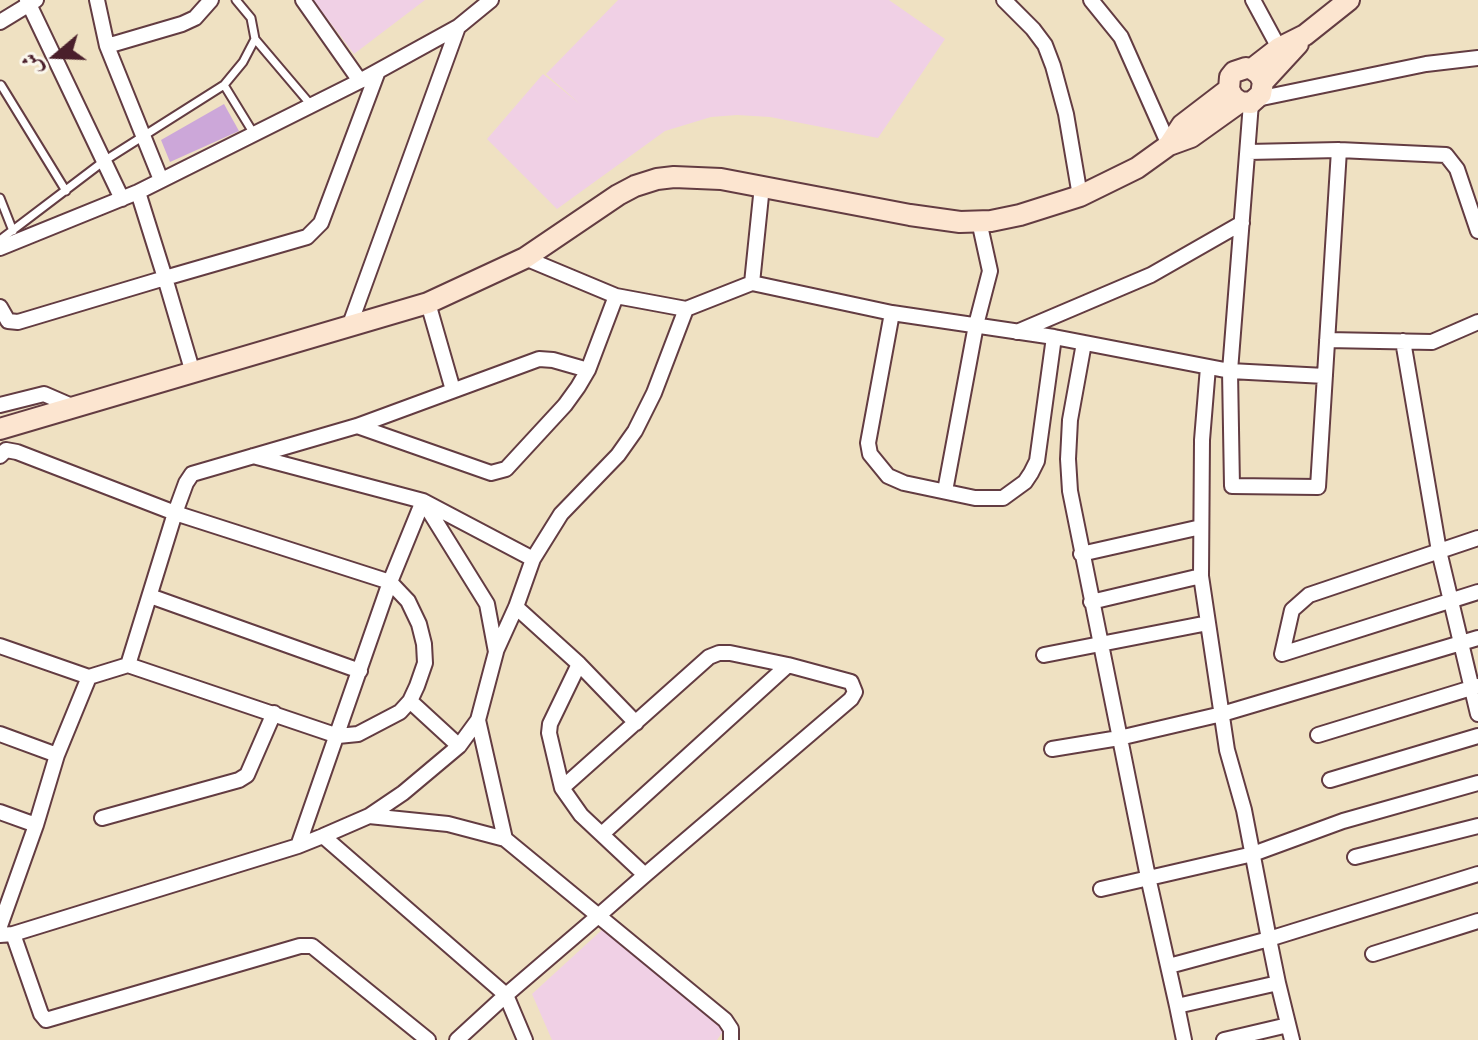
<!DOCTYPE html>
<meta charset="utf-8">
<style>
body{margin:0}
#map{position:relative;width:1478px;height:1040px;overflow:hidden;background:#efe1c2;font-family:"Libre Bodoni",Amiri,serif}
canvas{display:block}
.north{position:absolute;left:16px;top:16px;width:80px;height:80px;-webkit-text-stroke:6px #fbf7ec;paint-order:stroke;rotate:251deg;font-size:22px;font-weight:700;line-height:32px;text-align:center;color:#4a1f2b}
.north::after{content:'';display:block;margin:auto;width:28px;height:36px;background:#4a1f2b;clip-path:polygon(50% 0,100% 100%,50% 72%,0 100%)}
</style>
<div id="map">
<canvas width="1478" height="1040"></canvas>
<div class="north">ش</div>
</div>
<script>
const ctx = document.querySelector('canvas').getContext('2d');
ctx.lineJoin = 'round';
function fillPath(path, color) { ctx.fillStyle = color; ctx.fill(path, 'evenodd'); }
const shape = rows => new Path2D(rows.map(r => 'M' + r).join(''));
function stroke(path, color, width, dash) { ctx.strokeStyle = color; ctx.lineWidth = width; ctx.lineCap = dash ? 'butt' : 'round'; ctx.setLineDash(dash || []); ctx.stroke(path); }
const built = shape([
 [313,0,425,0,354,54],
 [618,0,889,0,945,39,878,138,770,117,737,115,711,117,665,131,557,209,487,139,543,74,580,104,546,74],
 [604,928,726,1027,717,1040,552,1040,532,994]
]);
const building = shape([
 [224,104,239,131,170,162,161,140]
]);
const lane = shape([
 [255,39,311,105],
 [1,85,66,191],
 [224,85,254,134],
 [0,198,13,231],
 [0,240,104,161,224,85,243,62,255,39,251,18,236,0]
]);
const street = shape([
 [27,0,122,199],
 [97,0,107,46,161,180],
 [303,0,360,81],
 [1004,0,1033,29,1045,45,1053,66,1066,114,1080,196],
 [1091,0,1121,37,1169,145],
 [1253,0,1279,48],
 [0,22,36,0],
 [107,46,182,24,195,18,211,0],
 [1257,99,1426,64,1478,58],
 [1251,103,1230,371,1232,486,1318,487,1339,150],
 [1248,152,1339,150,1446,155,1457,169,1478,231],
 [138,192,165,278,307,237,321,223,378,71],
 [0,248,138,192,360,81,458,27,491,0],
 [752,283,762,186],
 [616,296,686,309,752,283,892,313,1054,337,1230,371,1325,376],
 [428,303,453,390],
 [0,307,8,321,18,322,165,278,193,373],
 [892,313,868,443,870,454,888,476,904,483,975,498,1003,498,1025,482,1031,473,1037,461,1054,337],
 [349,327,458,27],
 [1017,332,1151,275,1242,223],
 [1327,340,1432,342,1478,322],
 [1403,341,1439,551,1478,714],
 [1084,343,1070,420,1068,459,1070,491,1148,877,1177,1006],
 [0,405,44,394,74,407],
 [357,426,491,473,506,469,565,405,578,387,588,370,616,296,525,258],
 [0,456,6,450,17,452,175,513,390,582,408,601,419,624,424,644,425,663,417,686,410,701,400,712,358,734,338,736,128,665],
 [253,456,423,501,533,559,516,607,496,651],
 [945,491,976,325,990,271,979,221],
 [1478,538,1309,595,1292,610,1282,654,1478,592],
 [1081,554,1201,527],
 [533,559,561,514,618,455,635,431,654,393,686,309],
 [150,596,360,671],
 [1091,602,1201,576],
 [516,607,579,664,636,723],
 [0,646,89,677,57,755,36,825,0,926],
 [1044,655,1208,623],
 [89,677,128,665,175,513,186,483,192,474,357,426,539,359,553,360,588,370],
 [410,701,459,746],
 [478,720,505,839,725,1020,731,1029,731,1040],
 [0,734,57,755],
 [1318,735,1478,686],
 [1052,749,1119,738,1222,714,1478,638],
 [1330,780,1478,736],
 [562,788,549,733,550,724,579,664],
 [0,812,36,825],
 [369,816,448,824,505,839],
 [102,818,239,780,247,775,274,713],
 [602,834,788,665],
 [323,836,506,995,525,1040],
 [298,846,390,582,423,501],
 [1355,857,1478,826],
 [1101,889,1253,854,1343,821,1478,783],
 [13,934,41,1014,46,1020,300,946,312,946,428,1040],
 [0,935,13,934,298,846,323,836,369,816,403,793,459,746,478,720,496,652,487,604,423,501],
 [1373,954,1478,921],
 [1169,966,1269,939,1244,810,1227,750,1201,576,1202,440,1208,367],
 [1278,983,1292,1040],
 [457,1040,506,995,597,917,645,875,851,699,855,692,851,682,788,665,730,653,719,653,709,657,562,788,581,815,645,875],
 [1184,1040,1177,1006,1278,983,1269,939,1478,874],
 [1224,1040,1288,1025]
]);
const secondary = shape([
 [1252,69,1279,48,1305,35,1349,0],
 [1263,82,1298,44],
 [1169,145,1182,125,1229,89,1230,77,1234,72,1246,68,1252,69,1259,74,1263,82,1261,94,1251,103,1240,102,1233,97,1229,89],
 [0,429,428,303,525,258,618,195,635,186,657,179,674,177,721,179,910,215,960,222,991,221,1020,215,1080,196,1137,168,1169,145,1191,137,1240,102]
]);
fillPath(built, '#f0d0e5');
fillPath(building, '#cca7d9');
stroke(lane, '#633c42', 11);
stroke(street, '#633c42', 18);
stroke(secondary, '#633c42', 24);
stroke(lane, '#fff', 7);
stroke(street, '#fff', 14);
stroke(secondary, '#fce5d0', 20);
</script>
